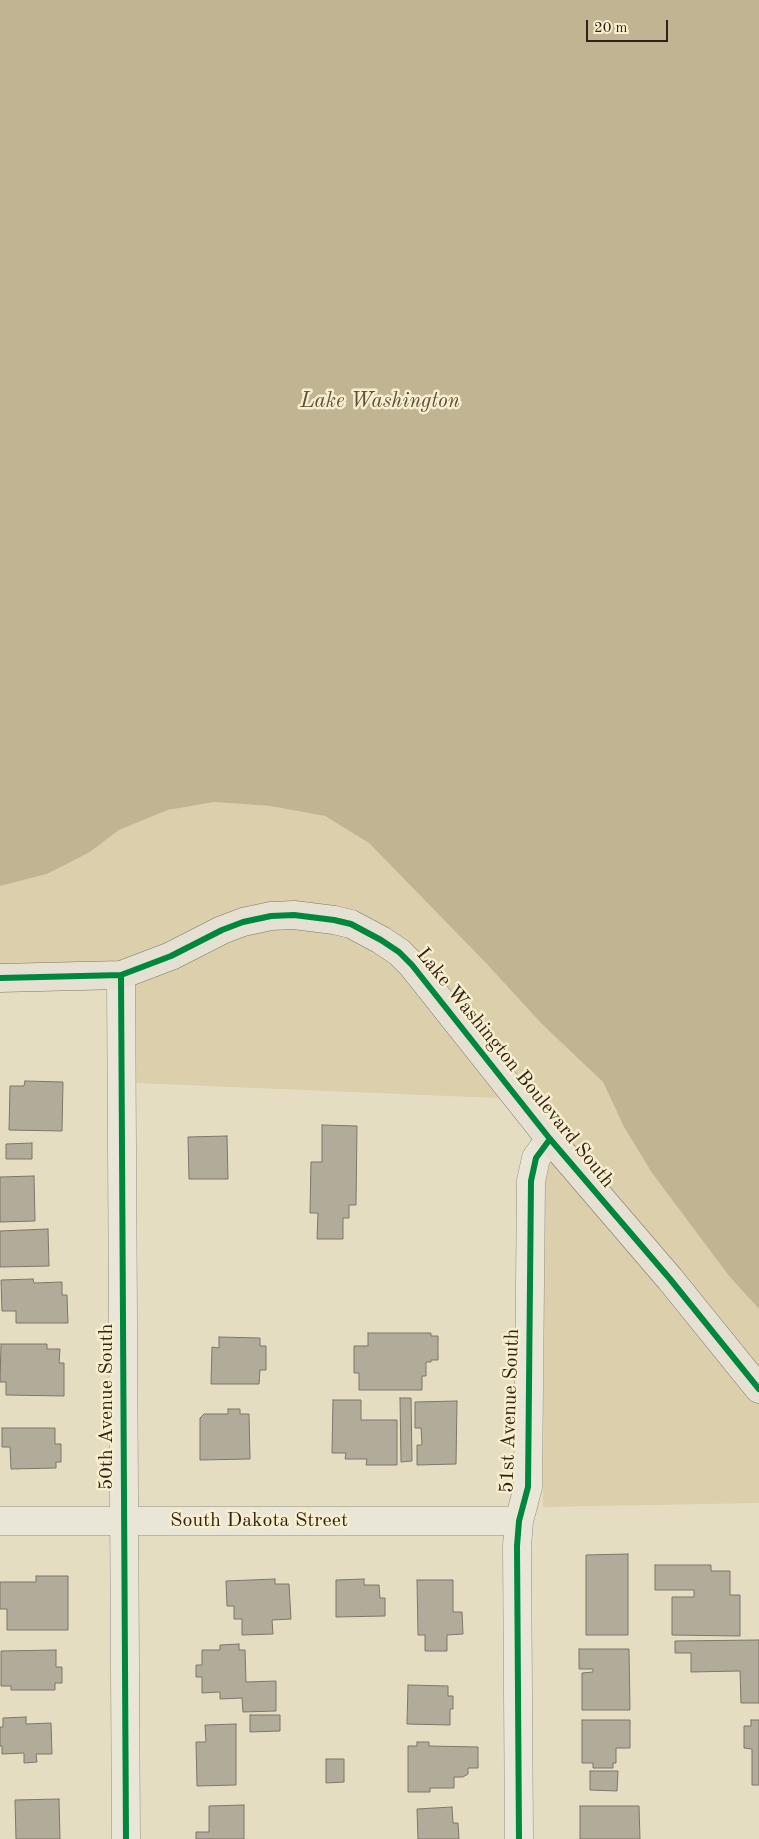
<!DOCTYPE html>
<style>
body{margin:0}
#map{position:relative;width:759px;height:1839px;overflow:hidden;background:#e5ddc2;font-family:"Old Standard TT",serif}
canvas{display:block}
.scale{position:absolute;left:586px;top:20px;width:82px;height:22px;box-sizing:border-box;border:2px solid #302119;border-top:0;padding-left:6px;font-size:15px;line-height:18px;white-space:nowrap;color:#302119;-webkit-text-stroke:4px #f7eece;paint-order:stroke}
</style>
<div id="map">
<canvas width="759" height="1839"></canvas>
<div class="scale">20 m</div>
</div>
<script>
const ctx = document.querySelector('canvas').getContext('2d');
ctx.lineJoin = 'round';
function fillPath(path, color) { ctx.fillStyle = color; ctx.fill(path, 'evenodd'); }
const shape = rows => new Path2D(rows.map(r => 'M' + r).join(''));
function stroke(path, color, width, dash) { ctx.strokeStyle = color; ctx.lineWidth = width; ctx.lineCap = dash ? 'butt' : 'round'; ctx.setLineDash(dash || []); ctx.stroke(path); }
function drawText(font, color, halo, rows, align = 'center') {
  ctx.font = font + ' "Old Standard TT",serif'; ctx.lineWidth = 5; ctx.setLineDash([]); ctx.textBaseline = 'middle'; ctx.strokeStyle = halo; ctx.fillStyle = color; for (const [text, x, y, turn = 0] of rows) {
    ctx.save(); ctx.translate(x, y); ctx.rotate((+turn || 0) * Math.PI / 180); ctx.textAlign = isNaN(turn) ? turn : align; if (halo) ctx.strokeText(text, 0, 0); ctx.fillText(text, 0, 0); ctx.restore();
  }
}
const green = shape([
 [214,802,270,806,325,816,369,843,603,1082,624,1127,652,1173,729,1276,759,1309,759,1503,543,1507,545,1100,135,1083,135,955,104,965,0,966,0,886,47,874,90,852,119,830,168,810]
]);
const water = shape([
 [0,0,759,0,759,1309,729,1276,652,1173,624,1127,603,1082,542,1024,486,963,369,843,325,816,270,806,214,802,168,810,119,830,90,852,47,874,0,886]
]);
const building = shape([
 [25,1081,63,1082,62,1131,9,1130,10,1086,24,1086,25,1081],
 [322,1125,357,1126,356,1205,349,1205,349,1218,343,1218,343,1239,317,1239,318,1213,310,1213,311,1162,322,1162,322,1125],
 [227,1136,228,1179,189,1179,188,1137,227,1136],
 [32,1143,32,1159,6,1159,6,1144,32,1143],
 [34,1176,35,1221,0,1222,0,1177,34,1176],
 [48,1229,49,1266,0,1267,0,1231,48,1229],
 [33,1279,34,1283,62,1282,62,1295,67,1295,68,1323,16,1323,16,1311,2,1311,1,1280,33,1279],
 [368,1333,431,1333,431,1336,438,1336,438,1360,431,1360,431,1362,426,1362,426,1376,422,1376,422,1390,359,1390,359,1373,354,1373,354,1346,368,1346,368,1333],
 [219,1337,260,1338,260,1346,266,1346,266,1370,260,1370,259,1384,211,1384,212,1347,219,1348,219,1337],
 [1,1344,47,1344,47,1349,60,1349,59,1363,64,1363,64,1396,6,1395,6,1382,0,1382,1,1344],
 [400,1398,411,1398,412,1461,401,1462,400,1398],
 [333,1400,361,1400,361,1420,397,1420,397,1465,366,1465,367,1459,345,1459,346,1453,332,1453,333,1400],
 [457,1401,456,1464,417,1465,417,1445,422,1445,421,1428,415,1428,415,1402,457,1401],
 [228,1409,240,1409,240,1414,249,1414,250,1459,200,1460,200,1418,204,1414,228,1414,228,1409],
 [2,1428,55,1428,55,1444,61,1444,61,1462,56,1462,56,1468,11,1469,10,1447,2,1447,2,1428],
 [628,1554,628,1635,586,1635,586,1555,628,1554],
 [655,1565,711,1565,711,1571,730,1571,730,1595,740,1595,740,1636,672,1635,672,1597,694,1597,694,1590,655,1590,655,1565],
 [36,1576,68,1576,68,1630,7,1630,7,1609,0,1609,0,1582,36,1582,36,1576],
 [275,1579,275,1584,289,1584,291,1619,272,1620,273,1634,242,1635,242,1619,234,1619,234,1606,227,1606,226,1581,275,1579],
 [364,1579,364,1585,379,1585,380,1598,385,1598,385,1616,336,1617,336,1580,364,1579],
 [417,1580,453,1580,453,1612,462,1612,463,1634,447,1635,447,1651,425,1651,425,1635,418,1635,417,1580],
 [759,1640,759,1703,741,1703,740,1671,691,1672,691,1653,675,1653,675,1641,759,1640],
 [239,1644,239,1650,245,1650,246,1682,276,1681,276,1711,243,1712,242,1698,220,1699,220,1692,202,1693,202,1677,196,1677,196,1665,202,1665,202,1650,220,1650,220,1645,239,1644],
 [579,1649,629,1649,630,1710,582,1710,582,1673,593,1672,593,1669,579,1669,579,1649],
 [56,1650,56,1667,62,1667,62,1683,55,1683,55,1690,11,1690,11,1686,1,1686,1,1651,56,1650],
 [408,1685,448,1686,448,1696,453,1696,453,1709,450,1709,450,1725,407,1724,408,1685],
 [250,1715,280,1715,280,1731,250,1732,250,1715],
 [26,1717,26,1724,51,1723,52,1754,36,1754,37,1762,24,1763,24,1753,2,1754,2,1746,0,1746,0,1727,3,1727,3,1718,26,1717],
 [582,1720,630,1720,630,1748,616,1748,616,1763,613,1763,613,1768,593,1768,593,1763,582,1763,582,1720],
 [751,1720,759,1720,759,1785,752,1785,752,1749,744,1748,744,1726,751,1726,751,1720],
 [236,1724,236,1785,197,1786,196,1742,206,1742,205,1725,236,1724],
 [417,1742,429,1742,429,1746,478,1747,478,1768,468,1768,468,1774,463,1777,454,1777,454,1788,430,1788,430,1792,408,1792,408,1746,417,1746,417,1742],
 [326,1759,344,1759,344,1782,326,1783,326,1759],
 [590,1771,618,1771,617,1791,590,1790,590,1771],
 [59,1799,60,1839,16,1839,15,1800,59,1799],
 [244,1805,244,1839,196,1839,196,1832,209,1832,209,1806,244,1805],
 [580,1806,639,1806,640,1839,580,1839,580,1806],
 [452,1807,453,1823,458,1823,459,1839,418,1839,417,1809,452,1807]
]);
const minor = shape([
 [121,975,126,1839],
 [0,1521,519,1521],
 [519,1839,517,1546,519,1521,528,1487,531,1181,536,1158,550,1139]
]);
const major = shape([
 [0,978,121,975,171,956,222,930,243,922,271,916,294,915,334,920,351,924,381,940,399,952,412,965,550,1139,670,1279,759,1389]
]);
const cycleway = shape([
 [121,975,126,1839],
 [0,978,121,975,171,956,222,930,243,922,271,916,294,915,334,920,351,924,381,940,399,952,412,965,550,1139,670,1279,759,1389],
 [519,1839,517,1546,519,1521,528,1487,531,1181,536,1158,550,1139]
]);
const streetNames = [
 ["Lake Washington Boulevard South",515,1068,51],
 ["50th Avenue South",107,1407,-90],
 ["51st Avenue South",510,1411,-88],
 ["South Dakota Street",259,1521]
];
const waterNames = [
 ["Lake Washington",380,401]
];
fillPath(green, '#dbcfac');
fillPath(water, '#c1b493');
fillPath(building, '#b1ab99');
stroke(building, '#7e7769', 1);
stroke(minor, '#969081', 29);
stroke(major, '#7e7769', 29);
stroke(minor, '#e9e6d7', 28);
stroke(major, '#e5e0d1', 28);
stroke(cycleway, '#00873e', 6);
drawText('20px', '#302119', '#f7eece', streetNames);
drawText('italic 21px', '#5d4e3d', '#f7eece', waterNames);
</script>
